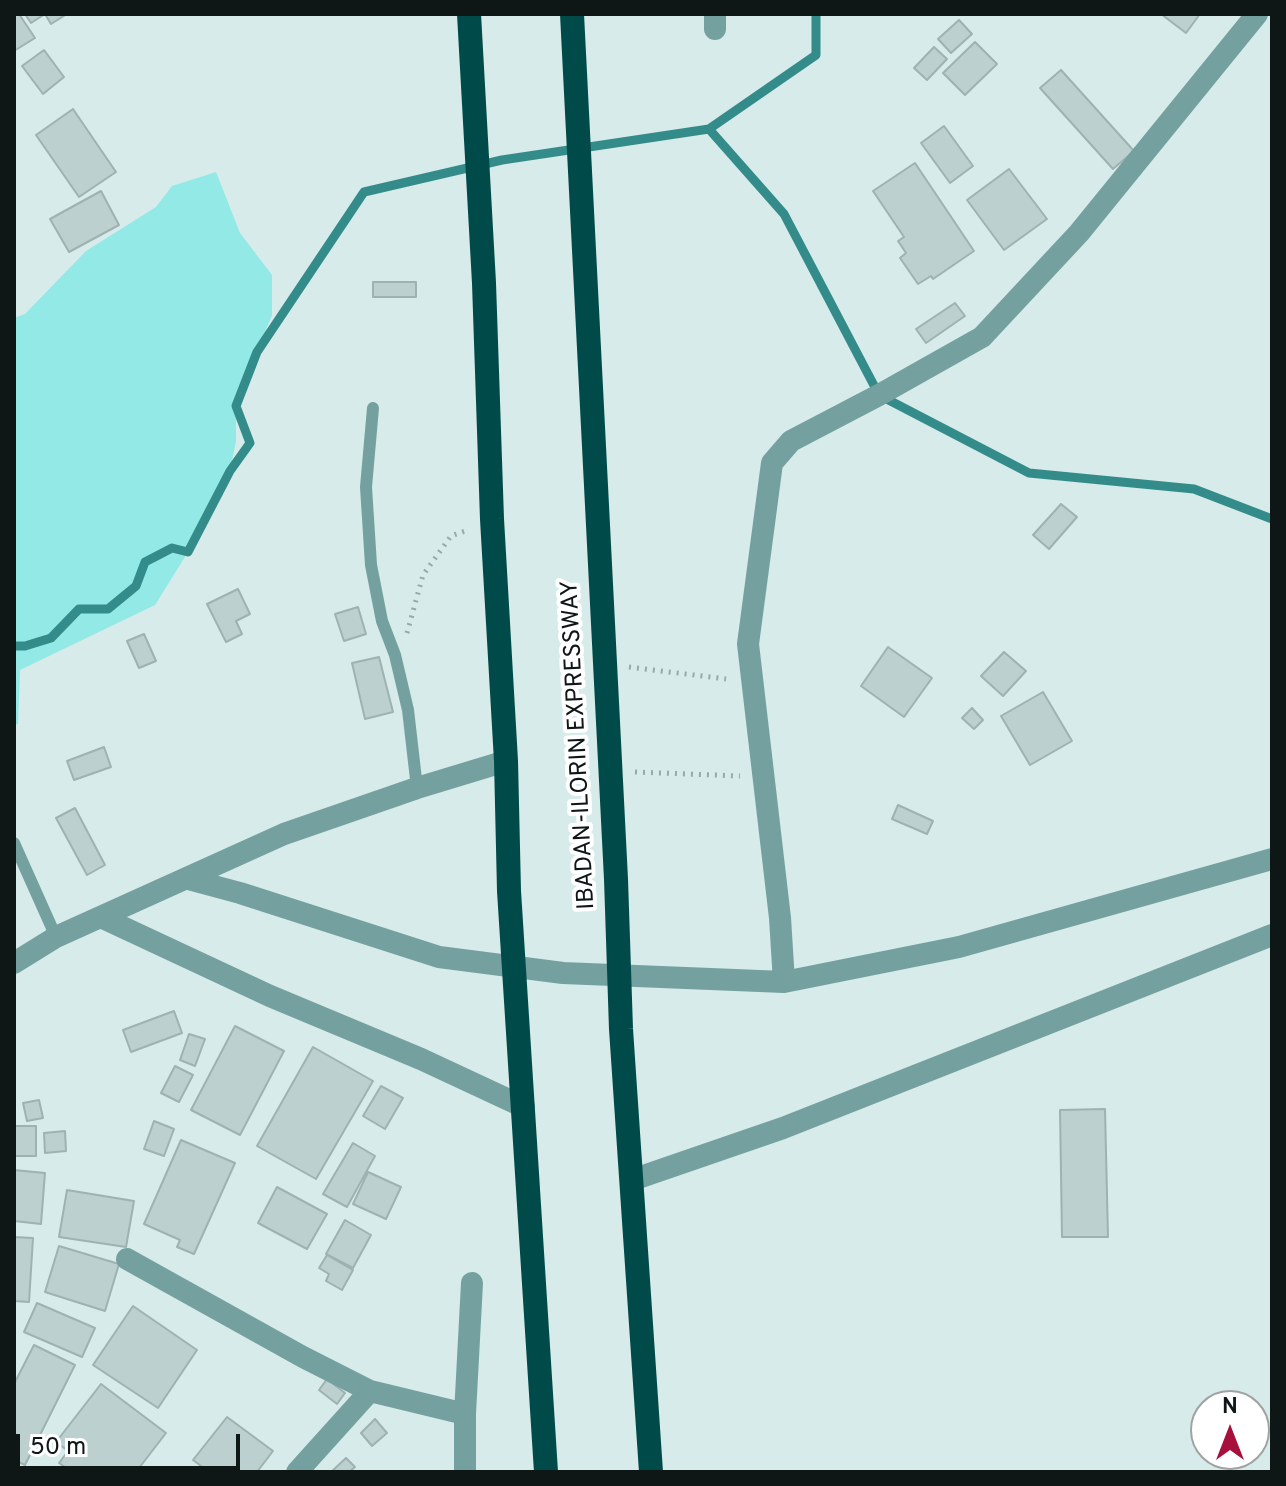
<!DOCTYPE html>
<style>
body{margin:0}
#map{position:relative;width:1286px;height:1486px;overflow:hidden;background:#d6ebea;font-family:Overpass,sans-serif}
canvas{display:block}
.frame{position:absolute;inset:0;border:16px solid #0e1616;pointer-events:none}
.north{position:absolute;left:1190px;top:1390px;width:80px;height:80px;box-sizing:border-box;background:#fff;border:2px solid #9fa2a2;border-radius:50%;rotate:0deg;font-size:22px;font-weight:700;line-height:32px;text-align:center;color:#0e1616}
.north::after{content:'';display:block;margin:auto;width:28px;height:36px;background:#a70f3d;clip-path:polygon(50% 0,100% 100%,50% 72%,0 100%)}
.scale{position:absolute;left:16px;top:1434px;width:224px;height:36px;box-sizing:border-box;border:4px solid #0e1616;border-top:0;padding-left:10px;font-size:24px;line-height:28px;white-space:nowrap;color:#0e1616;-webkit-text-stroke:6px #fff;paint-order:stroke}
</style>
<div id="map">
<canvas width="1286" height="1486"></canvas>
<div class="frame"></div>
<div class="north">N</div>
<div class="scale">50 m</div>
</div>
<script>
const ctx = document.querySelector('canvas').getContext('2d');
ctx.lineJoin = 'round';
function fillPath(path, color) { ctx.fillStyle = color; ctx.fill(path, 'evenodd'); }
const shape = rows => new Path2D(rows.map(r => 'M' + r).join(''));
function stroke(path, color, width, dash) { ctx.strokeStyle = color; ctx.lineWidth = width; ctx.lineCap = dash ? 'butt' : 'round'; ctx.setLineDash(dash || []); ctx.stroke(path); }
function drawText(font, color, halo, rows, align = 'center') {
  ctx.font = font + ' Overpass,sans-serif'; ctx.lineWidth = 8; ctx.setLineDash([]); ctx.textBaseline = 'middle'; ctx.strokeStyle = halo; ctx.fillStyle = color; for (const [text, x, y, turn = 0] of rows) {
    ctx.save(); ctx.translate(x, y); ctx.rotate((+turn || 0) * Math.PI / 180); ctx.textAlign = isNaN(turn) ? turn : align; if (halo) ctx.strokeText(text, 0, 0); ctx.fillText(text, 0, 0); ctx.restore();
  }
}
const green = shape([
 [216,172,240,233,272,275,272,315,236,405,236,441,230,471,188,552,155,605,20,670,18,724,14,725,14,318,25,314,86,251,156,207,172,186]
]);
const stream = shape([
 [709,129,784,214,879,395,1029,473,1194,489,1272,519],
 [14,646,25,646,51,638,79,609,108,609,136,586,145,562,172,548,188,552,230,471,250,443,236,406,257,352,364,192,502,160,709,129,816,55,816,14]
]);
const building = shape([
 [14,14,19,14,35,38,14,51,14,14],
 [25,14,67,14,51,24,45,14,31,23,25,14],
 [1161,14,1200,14,1186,33,1161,14],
 [959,20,972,34,951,53,938,39,959,20],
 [975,42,997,64,965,95,943,73,975,42],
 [934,47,947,59,927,80,914,68,934,47],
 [44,50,64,77,43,94,22,66,44,50],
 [1061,70,1134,151,1113,169,1040,88,1061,70],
 [73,109,116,172,79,197,36,135,73,109],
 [944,126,973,166,950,183,921,143,944,126],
 [915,163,974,251,933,279,931,276,918,284,900,258,906,253,898,241,904,237,873,191,915,163],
 [1009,169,1047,219,1004,250,967,200,1009,169],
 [101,191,119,225,69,252,50,219,101,191],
 [373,282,416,282,416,297,373,297,373,282],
 [955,303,965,316,926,343,916,329,955,303],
 [1061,504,1077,517,1049,549,1033,535,1061,504],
 [238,589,250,614,236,621,242,634,226,642,207,604,238,589],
 [358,607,366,634,344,641,335,614,358,607],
 [144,634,156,661,139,668,127,641,144,634],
 [888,647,932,678,904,717,861,686,888,647],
 [1004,652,1026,671,1003,696,981,676,1004,652],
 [379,657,393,712,365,719,352,663,379,657],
 [1043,692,1072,741,1030,765,1001,716,1043,692],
 [972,708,983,720,974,729,962,718,972,708],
 [104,747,111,767,74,780,67,761,104,747],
 [898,805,933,821,927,834,892,819,898,805],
 [75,808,105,865,87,875,56,818,75,808],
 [174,1011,182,1033,131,1052,123,1030,174,1011],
 [235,1026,284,1051,240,1135,191,1110,235,1026],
 [189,1034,205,1039,195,1066,180,1060,189,1034],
 [313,1047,373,1081,316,1179,257,1146,313,1047],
 [175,1066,193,1075,179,1102,161,1093,175,1066],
 [381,1086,403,1098,385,1129,363,1116,381,1086],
 [39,1100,43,1118,27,1121,23,1103,39,1100],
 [1105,1109,1108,1237,1062,1237,1060,1110,1105,1109],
 [154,1121,174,1129,164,1156,144,1149,154,1121],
 [14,1126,36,1126,36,1156,14,1156,14,1126],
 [65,1131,66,1151,45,1153,44,1133,65,1131],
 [181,1140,235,1163,194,1254,177,1247,180,1240,144,1224,181,1140],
 [353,1143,375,1156,347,1207,323,1194,353,1143],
 [14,1170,45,1173,41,1224,14,1221,14,1170],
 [368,1172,401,1187,386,1219,353,1204,368,1172],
 [277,1187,327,1214,307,1249,258,1223,277,1187],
 [67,1190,134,1201,126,1247,59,1237,67,1190],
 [345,1220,371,1235,353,1268,326,1254,345,1220],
 [14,1237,33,1238,29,1302,14,1301,14,1237],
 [59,1246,119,1264,105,1311,45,1292,59,1246],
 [327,1255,353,1270,342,1290,326,1281,329,1274,319,1268,327,1255],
 [37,1303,95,1328,82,1357,24,1332,37,1303],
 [133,1306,197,1350,158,1408,93,1365,133,1306],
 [34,1345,75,1365,25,1465,14,1460,14,1384,34,1345],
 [327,1379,345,1393,337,1404,319,1390,327,1379],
 [101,1384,166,1433,136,1472,72,1472,59,1463,68,1451,56,1442,101,1384],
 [227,1417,273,1451,257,1472,209,1472,193,1460,227,1417],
 [375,1419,387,1433,372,1446,361,1433,375,1419],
 [346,1458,355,1467,349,1472,331,1472,346,1458]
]);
const path = shape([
 [407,633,423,575,451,536,468,530],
 [629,667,726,679],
 [635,772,740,776]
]);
const service = shape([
 [373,408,366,487,371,565,382,621,395,655,408,710,417,788],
 [14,843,56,937]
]);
const minor = shape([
 [715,14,715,29],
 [188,879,240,893,439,957,563,973,784,982,959,947,1272,859],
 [103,918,270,996,421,1059,524,1107],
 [14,963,56,937,284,834,417,788,506,761],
 [784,982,780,918,748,644,772,463,791,441,879,395,982,337,1079,233,1257,14],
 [632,1180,783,1128,1272,935],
 [127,1259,303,1357,370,1391,465,1414],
 [297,1472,370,1391],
 [465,1472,465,1414,472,1283]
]);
const motorway = shape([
 [469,14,484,283,492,519,506,761,509,891,546,1472],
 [572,14,616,879,621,1029,651,1472]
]);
const streetNames = [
 ["IBADAN-ILORIN EXPRESSWAY",580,745,-93]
];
fillPath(green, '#93e9e6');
stroke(stream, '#348c8a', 9);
fillPath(building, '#bbd0cf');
stroke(building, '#9eb2b1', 2);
stroke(path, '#98a9a9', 5, [2, 6]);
stroke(service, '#74a19f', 12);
stroke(minor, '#74a19f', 22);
stroke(motorway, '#004b49', 24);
drawText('24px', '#0e1616', '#fff', streetNames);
</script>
